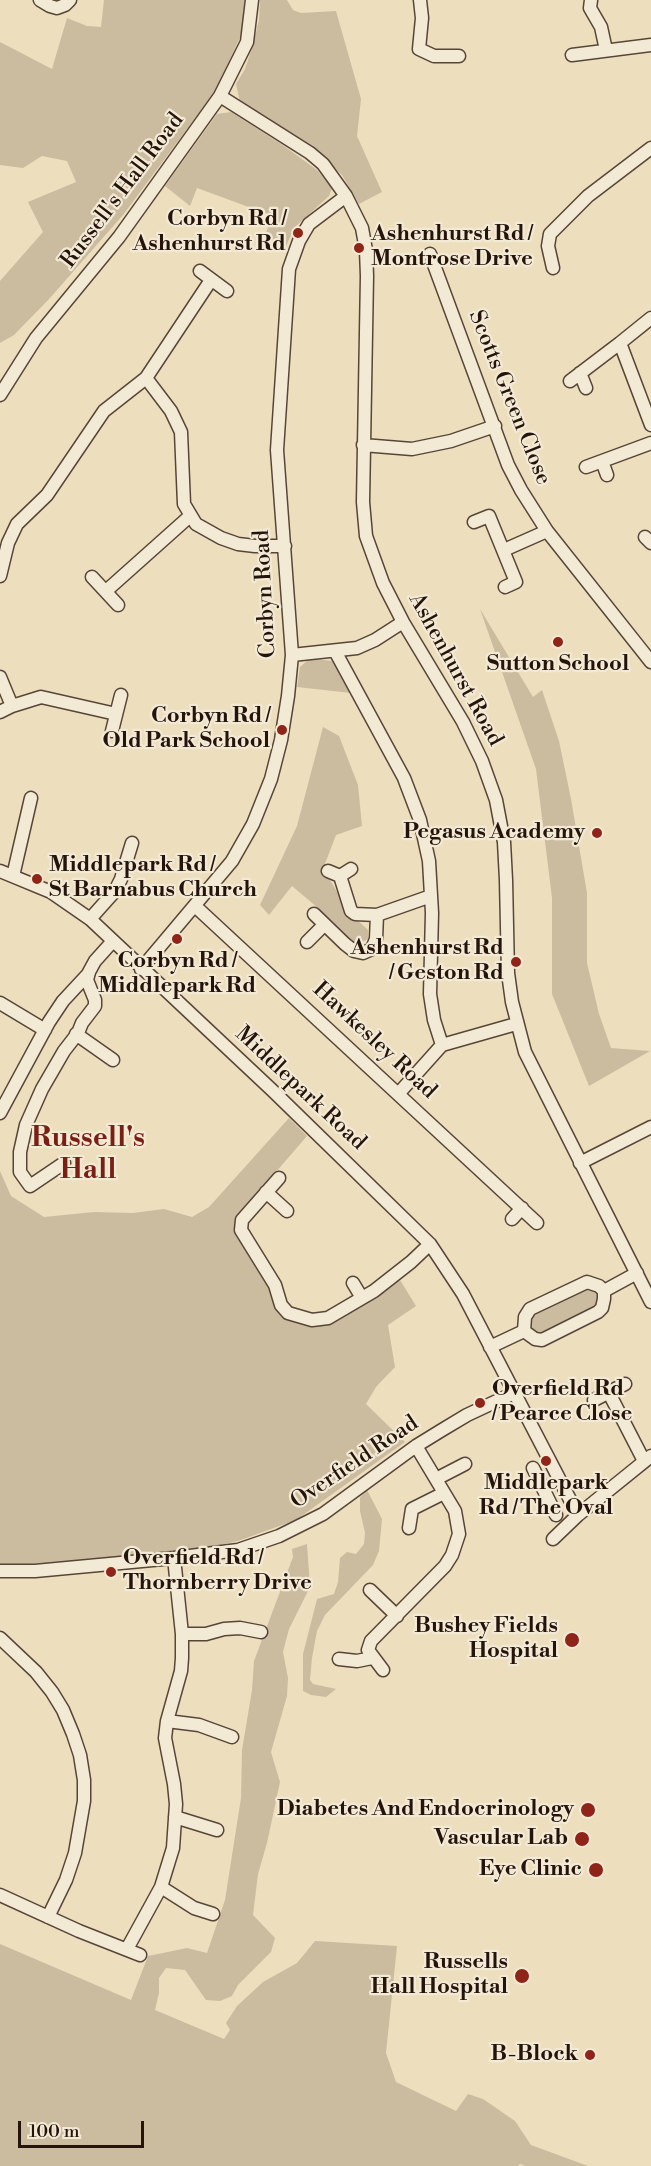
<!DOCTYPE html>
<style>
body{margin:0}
#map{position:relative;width:651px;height:2166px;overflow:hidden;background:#eddebe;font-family:"Libre Bodoni",serif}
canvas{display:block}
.scale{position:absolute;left:18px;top:2121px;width:126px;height:27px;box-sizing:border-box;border:3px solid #25140c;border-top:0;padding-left:8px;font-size:18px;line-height:21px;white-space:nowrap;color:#25140c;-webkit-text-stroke:4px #f3ead5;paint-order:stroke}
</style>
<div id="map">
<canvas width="651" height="2166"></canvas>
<div class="scale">100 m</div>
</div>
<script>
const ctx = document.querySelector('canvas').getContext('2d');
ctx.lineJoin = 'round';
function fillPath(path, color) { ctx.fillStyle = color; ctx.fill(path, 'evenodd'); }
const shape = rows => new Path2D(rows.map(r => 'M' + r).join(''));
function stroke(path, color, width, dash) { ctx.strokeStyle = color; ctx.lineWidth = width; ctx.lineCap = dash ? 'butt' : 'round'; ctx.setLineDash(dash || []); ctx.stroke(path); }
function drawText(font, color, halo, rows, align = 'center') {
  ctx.font = font + ' "Libre Bodoni",serif'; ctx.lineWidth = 4.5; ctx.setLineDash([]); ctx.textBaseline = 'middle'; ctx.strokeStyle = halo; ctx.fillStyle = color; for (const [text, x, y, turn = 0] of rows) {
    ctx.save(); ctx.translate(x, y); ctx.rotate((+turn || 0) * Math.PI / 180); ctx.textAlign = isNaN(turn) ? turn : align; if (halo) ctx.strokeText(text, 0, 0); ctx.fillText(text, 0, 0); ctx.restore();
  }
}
const green = shape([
 [104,0,245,0,241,35,216,90,123,215,50,298,14,335,0,343,0,281,43,232,28,202,76,182,67,161,42,156,23,168,0,165,0,42,52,69,67,18,87,26,101,27],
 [260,0,287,0,293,10,301,13,336,11,361,99,357,136,382,192,359,204,342,175,311,145,240,102,236,84,245,69,253,45,259,20],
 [231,112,284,146,317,170,332,188,329,196,295,227,285,248,264,237,273,216,197,188,190,206,165,186,217,114],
 [480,609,533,697,542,690,559,741,571,799,587,893,587,963,599,1014,611,1048,650,1051,589,1086,552,994,552,898,536,769],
 [314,659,333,661,343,674,351,693,297,687,300,667,308,660],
 [323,727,339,736,358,785,362,826,336,835,323,869,341,898,344,913,353,916,368,930,368,939,358,944,349,940,318,908,292,886,269,915,260,905,297,826],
 [289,1118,307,1136,237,1217,235,1226,237,1238,248,1250,269,1283,274,1300,329,1324,400,1280,416,1306,388,1325,395,1367,376,1387,366,1404,405,1442,296,1520,238,1541,185,1553,23,1565,0,1564,0,1171,11,1196,44,1217,94,1212,133,1213,164,1209,192,1217,209,1207],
 [588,1285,599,1292,599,1306,542,1336,529,1329,530,1315],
 [367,1490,382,1519,379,1551,373,1565,325,1615,317,1631,312,1658,310,1680,313,1684,336,1689,326,1697,311,1695,303,1691,303,1654,317,1599,334,1594,338,1582,340,1558,347,1552,356,1554,364,1544,365,1533,360,1511,360,1497],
 [307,1544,310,1587,289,1629,283,1652,288,1678,287,1696,271,1752,280,1782,267,1843,258,1874,253,1915,275,1938,271,1952,238,1985,232,1996,220,2001,206,2000,185,1970,166,1968,159,1978,159,1993,155,2010,224,2039,230,2030,226,2023,237,2006,263,1982,297,1963,315,1941,397,1946,386,2053,396,2082,456,2111,468,2094,483,2099,515,2121,531,2145,588,2166,525,2166,520,2164,518,2166,0,2166,0,1944,131,2000,148,1956,187,1948,207,1953,225,1900,241,1798,242,1750,252,1690,254,1661,293,1557,292,1549]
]);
const minor = shape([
 [40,0,50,6,57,8,65,5,70,0],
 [420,0,422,18,419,49,434,56,459,56],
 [591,0,590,8,601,27,606,50],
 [572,55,651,45],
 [220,96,310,153,323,164,346,196,362,228,366,250,367,276,363,502,366,536,383,583,403,622,463,722,482,761,496,800,504,842,506,880,508,973,512,1002,525,1052,651,1302],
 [430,254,508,465,521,490,547,531,651,662],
 [553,268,548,246,550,234,588,196,651,148],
 [200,271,227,291],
 [651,318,620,343,651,425],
 [580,373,586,388],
 [146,378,171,411,181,432,184,504,196,524,221,538,238,544,255,546,285,546],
 [570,381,620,343],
 [0,395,36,338,119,237,220,96,247,42,252,0],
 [363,445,412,449,451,441,495,426],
 [602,461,607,475],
 [586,467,651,443],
 [474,522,489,516,516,582,505,587],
 [645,537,651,543],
 [504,550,547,531],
 [0,576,8,543,17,524,47,495,104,411,146,378,211,280],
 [92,577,118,605],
 [106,591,190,516],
 [335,651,404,778,420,820,429,861,432,913,430,994,434,1020,442,1045],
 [292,655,357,648,375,640,403,622],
 [0,677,12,706],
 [0,712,12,706,41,697,116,714],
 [112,731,121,695],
 [0,871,51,892,90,919,273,1091,430,1244,463,1294,578,1515],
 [328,871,340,876,351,869],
 [13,876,31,798],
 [340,876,351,911,355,914,377,915],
 [195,906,537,1223],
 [314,914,345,944,354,951,363,953,372,949,376,939,377,915,431,896],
 [90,919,115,891,121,879,132,843],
 [307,942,324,925],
 [141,969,232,861,253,824,271,779,281,740,288,696,292,655,277,450,289,269,299,241,309,224,346,196],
 [0,1003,45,1030],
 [76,1034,113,1060],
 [399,1093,442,1045,516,1024],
 [0,1113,49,1022,63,1001,89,973],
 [64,1163,30,1186,20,1172,20,1152,26,1125,42,1089,64,1051,78,1033,82,1023,95,1006,95,1000,87,980,89,972,95,961,113,941],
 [580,1163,651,1127],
 [279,1178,242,1220,241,1230,275,1285,281,1305,288,1313,312,1320,328,1318,374,1291,411,1262,430,1244],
 [266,1192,287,1211],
 [512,1219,522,1208],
 [353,1283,362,1298],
 [524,1331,535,1339,542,1340,598,1312,602,1308,604,1299,604,1291],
 [490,1347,524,1331,525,1317,530,1309,587,1282,599,1286,604,1291,637,1273],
 [609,1393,644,1461],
 [594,1400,625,1384],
 [533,1468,556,1515],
 [436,1479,465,1464],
 [409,1528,412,1509,444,1493],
 [553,1539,578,1515,651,1456],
 [0,1571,35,1571,174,1558,238,1550,279,1536,323,1514,416,1446,442,1430,467,1415,514,1393],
 [370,1590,397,1616],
 [182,1634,206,1634,224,1629,240,1628,261,1632],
 [0,1638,36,1672,52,1692,63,1710,73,1734,80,1755,84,1780,84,1801,75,1853,66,1880,48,1917],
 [339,1659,357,1661,372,1658],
 [383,1670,368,1650,371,1641,445,1566,452,1555,459,1534,455,1511,416,1446],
 [167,1721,199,1725,232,1737],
 [175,1817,217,1830],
 [161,1887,194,1908,213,1914],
 [0,1895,79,1931,140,1955],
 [127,1949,161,1887,173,1848,176,1804,174,1784,165,1738,167,1721,181,1671,182,1658,182,1634,174,1558]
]);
const markers = [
 [298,233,6,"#8f2418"],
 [359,248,6,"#8f2418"],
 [558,642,6,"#8f2418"],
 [282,730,6,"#8f2418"],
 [597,833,6,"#8f2418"],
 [37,879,6,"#8f2418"],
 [177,939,6,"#8f2418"],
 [516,962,6,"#8f2418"],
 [480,1403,6,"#8f2418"],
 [546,1461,6,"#8f2418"],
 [111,1572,6,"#8f2418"],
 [572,1640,8,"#8f2418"],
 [588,1810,8,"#8f2418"],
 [582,1839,8,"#8f2418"],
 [596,1870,8,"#8f2418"],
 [522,1976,8,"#8f2418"],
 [590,2055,6,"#8f2418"]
];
const streetNames = [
 ["Russell's Hall Road",123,191,-53],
 ["Scotts Green Close",509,398,68],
 ["Corbyn Road",266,594,-93],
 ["Ashenhurst Road",455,670,61],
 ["Hawkesley Road",374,1041,43],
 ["Middlepark Road",300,1089,43],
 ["Overfield Road",355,1463,-34]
];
const poiNames = [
 ["Corbyn Rd /",286,220],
 ["Ashenhurst Rd",286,245],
 ["Ashenhurst Rd /",371,235,"left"],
 ["Montrose Drive",371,260,"left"],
 ["Sutton School",558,665,"center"],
 ["Corbyn Rd /",270,717],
 ["Old Park School",270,742],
 ["Pegasus Academy",585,833],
 ["Middlepark Rd /",49,866,"left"],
 ["St Barnabus Church",49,891,"left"],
 ["Ashenhurst Rd",504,949],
 ["/ Geston Rd",504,974],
 ["Corbyn Rd /",177,962,"center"],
 ["Middlepark Rd",177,987,"center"],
 ["Overfield Rd",492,1390,"left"],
 ["/ Pearce Close",492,1415,"left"],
 ["Middlepark",546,1484,"center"],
 ["Rd / The Oval",546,1509,"center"],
 ["Overfield Rd /",123,1559,"left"],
 ["Thornberry Drive",123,1584,"left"],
 ["Bushey Fields",558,1627],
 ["Hospital",558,1652],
 ["Diabetes And Endocrinology",574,1810],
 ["Vascular Lab",568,1839],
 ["Eye Clinic",582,1870],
 ["Russells",508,1963],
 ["Hall Hospital",508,1988],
 ["B-Block",578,2055]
];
const districtNames = [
 ["Russell's",88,1139],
 ["Hall",88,1171]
];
fillPath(green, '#cbbca0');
stroke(minor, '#574638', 15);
stroke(minor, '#f3ead5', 12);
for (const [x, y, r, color] of markers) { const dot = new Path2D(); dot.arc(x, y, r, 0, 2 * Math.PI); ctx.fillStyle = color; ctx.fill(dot); stroke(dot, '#f3ead5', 2); }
drawText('22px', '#25140c', '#f3ead5', streetNames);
drawText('bold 22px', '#25140c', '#f3ead5', poiNames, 'right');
drawText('bold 28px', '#7a1f14', '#f3ead5', districtNames);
</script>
